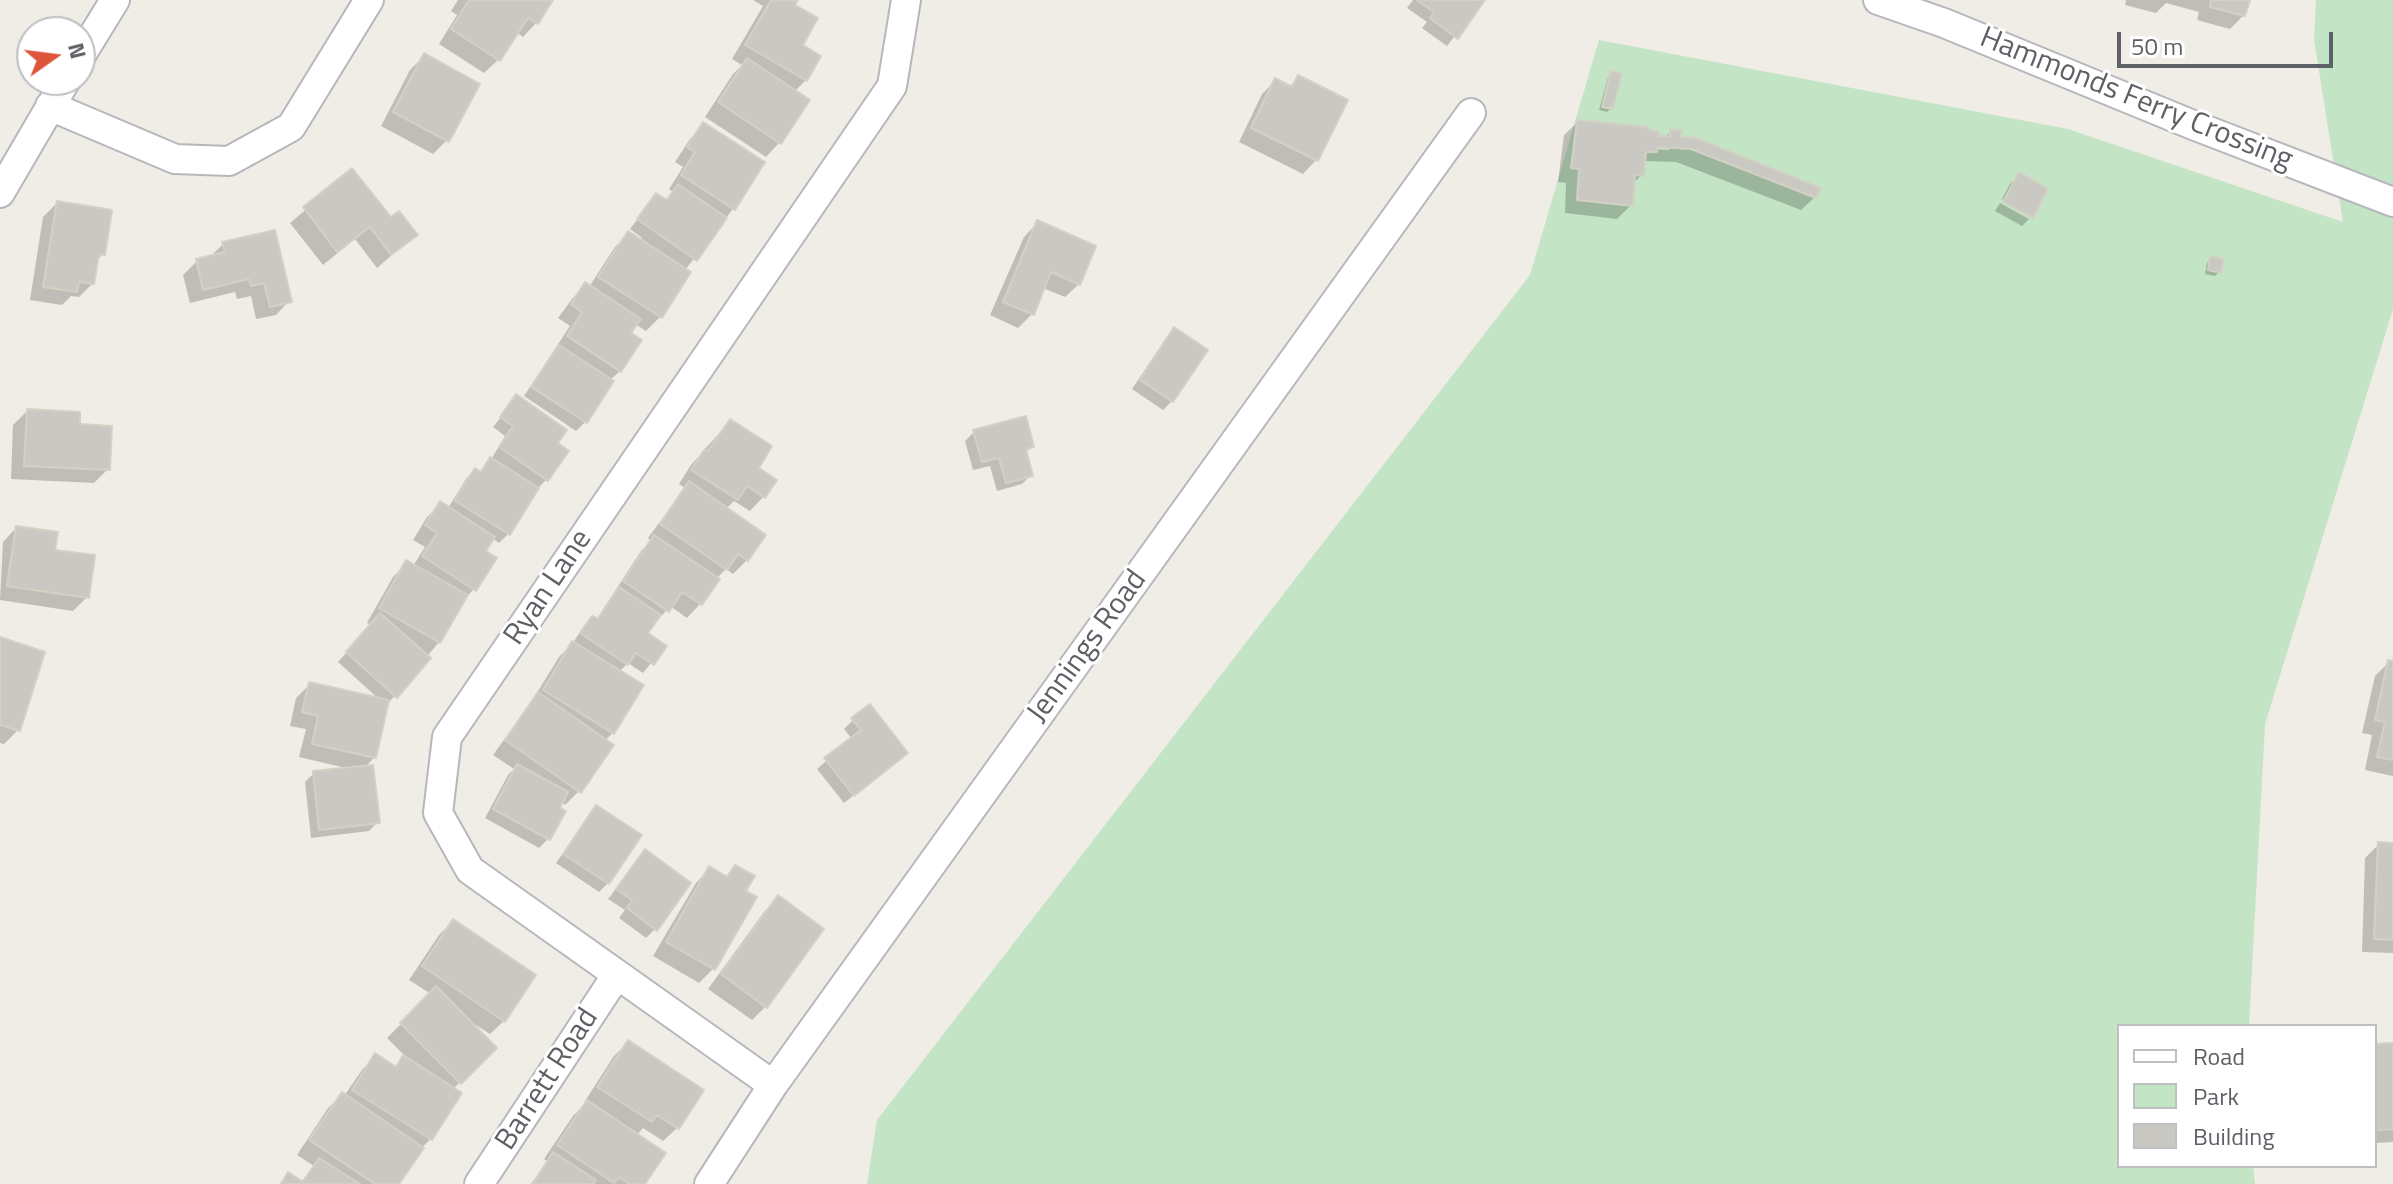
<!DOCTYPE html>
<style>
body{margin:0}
#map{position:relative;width:2393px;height:1184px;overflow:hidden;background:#efede6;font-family:"Titillium Web",sans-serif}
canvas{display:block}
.legend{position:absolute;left:2117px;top:1024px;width:260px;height:144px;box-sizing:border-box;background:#fff;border:2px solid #bebfc1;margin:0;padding:10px 14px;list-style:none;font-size:24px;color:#5d6065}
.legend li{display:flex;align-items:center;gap:16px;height:40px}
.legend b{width:40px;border:2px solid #bebfc1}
.north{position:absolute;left:16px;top:16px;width:80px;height:80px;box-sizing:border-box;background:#fff;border:2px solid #bebfc1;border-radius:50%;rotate:76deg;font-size:22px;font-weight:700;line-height:32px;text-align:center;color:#5d6065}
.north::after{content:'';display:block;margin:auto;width:28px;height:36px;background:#de553d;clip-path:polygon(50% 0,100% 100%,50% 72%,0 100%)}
.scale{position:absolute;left:2117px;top:32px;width:216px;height:36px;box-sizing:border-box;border:4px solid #5d6065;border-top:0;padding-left:10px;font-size:24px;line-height:28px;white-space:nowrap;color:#5d6065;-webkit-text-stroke:6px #fff;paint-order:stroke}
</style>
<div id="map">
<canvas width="2393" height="1184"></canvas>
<ul class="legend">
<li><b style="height:10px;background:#fff"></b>Road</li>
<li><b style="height:22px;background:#c4e4c6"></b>Park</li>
<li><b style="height:22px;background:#cac8c2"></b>Building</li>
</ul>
<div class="north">N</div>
<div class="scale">50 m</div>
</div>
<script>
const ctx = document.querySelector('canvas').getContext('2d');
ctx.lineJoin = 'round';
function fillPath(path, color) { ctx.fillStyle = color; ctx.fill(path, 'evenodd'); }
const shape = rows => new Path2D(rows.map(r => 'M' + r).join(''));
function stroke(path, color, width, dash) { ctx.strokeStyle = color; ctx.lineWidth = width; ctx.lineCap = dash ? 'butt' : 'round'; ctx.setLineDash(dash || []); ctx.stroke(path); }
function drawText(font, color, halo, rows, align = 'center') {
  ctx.font = font + ' "Titillium Web",sans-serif'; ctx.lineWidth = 6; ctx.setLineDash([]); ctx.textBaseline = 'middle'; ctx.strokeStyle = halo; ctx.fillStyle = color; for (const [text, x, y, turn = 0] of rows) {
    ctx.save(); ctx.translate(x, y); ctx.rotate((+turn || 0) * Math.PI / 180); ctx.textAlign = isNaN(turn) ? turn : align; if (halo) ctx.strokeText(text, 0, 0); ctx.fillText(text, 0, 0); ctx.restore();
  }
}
const green = shape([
 [2316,0,2393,0,2393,309,2265,724,2249,1026,2119,1026,2119,1166,2253,1166,2255,1184,867,1184,877,1120,1530,275,1599,40,2068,129,2343,222,2314,39]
]);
const shadow = shape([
 [458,0,551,0,536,23,523,37,516,32,498,60,484,73,439,44,457,15,451,11],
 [753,0,796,0,793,6,806,80,794,92,807,100,779,143,766,157,705,117,733,74,742,65,732,59,763,6],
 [1413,0,1483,0,1447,46,1422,28,1427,22,1407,8],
 [2126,0,2248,0,2244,15,2230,29,2197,20,2199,12,2166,3,2156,13,2125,5],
 [424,56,447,140,433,154,381,126,410,70],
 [1612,73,1611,108,1607,112,1599,110,1608,77],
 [1298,78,1345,101,1316,160,1303,174,1239,142,1262,94,1276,80,1289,87],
 [1578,122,1657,138,1664,138,1671,131,1679,139,1815,197,1801,210,1676,162,1645,161,1642,175,1632,184,1631,205,1617,219,1565,213,1566,183,1558,182,1564,135],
 [1648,145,1669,146,1669,150,1648,149],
 [704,125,733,209,685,270,689,273,660,317,646,331,635,324,628,334,620,371,609,381,611,382,585,422,576,431,524,396,570,326,558,318,572,299,585,285,589,287,615,247,629,233,640,241,642,238,630,229,656,195,665,201,673,192,669,189,683,167,675,162,690,139],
 [352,171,390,220,415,235,377,268,355,239,323,265,290,223],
 [2019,175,2046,189,2031,217,2002,199,2010,184],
 [57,203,103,254,96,261,93,283,79,297,71,296,62,305,30,300,43,217],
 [2000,203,2029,219,2022,226,1995,211],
 [1037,223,1079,284,1065,297,1043,288,1032,314,1018,328,990,315,1024,237],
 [223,244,289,301,276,315,256,319,251,296,237,299,235,292,190,303,183,275,197,261,209,258],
 [2211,259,2219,272,2215,276,2205,274,2207,263],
 [1175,329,1172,401,1163,410,1132,389,1166,338],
 [517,397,555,444,566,452,546,480,537,489,508,534,499,543,492,538,483,552,474,589,461,603,439,642,386,706,375,757,364,768,378,822,369,831,311,838,305,782,314,773,350,769,299,757,306,729,290,726,296,698,310,684,380,700,338,662,371,625,367,623,393,577,407,563,413,566,425,547,413,540,427,517,441,504,448,508,466,479,475,470,479,473,492,458,505,436,493,427],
 [27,411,78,426,108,469,94,483,11,479,13,425],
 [730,421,756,468,763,497,750,511,734,501,726,509,764,536,747,560,733,574,726,569,716,579,700,604,687,618,670,606,646,634,664,647,643,673,628,663,619,672,613,733,604,741,579,791,565,805,561,802,548,839,539,848,485,818,508,775,514,769,493,755,532,701,559,657,573,643,583,627,592,618,596,620,641,551,651,541,648,538,685,488,679,484,691,465],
 [974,432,1032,447,1025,453,1031,475,1022,484,997,491,990,466,973,470,965,441],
 [16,528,53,551,87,597,73,611,0,600,3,542],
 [0,640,18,730,4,744,0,743],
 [2393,657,2393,776,2365,770,2372,735,2362,733,2375,676,2388,663,2392,663],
 [853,720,896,762,844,803,817,769,852,739,844,729],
 [596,808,608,883,599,892,556,863],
 [2379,844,2393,845,2393,953,2362,952,2365,858],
 [645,852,655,929,646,938,619,918,625,910,608,899],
 [735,867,743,892,754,898,713,969,699,983,653,956,696,883,709,869,724,878],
 [778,898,765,1007,752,1020,708,989,764,912],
 [453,921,504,1021,490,1034,471,1022,494,1048,453,1089,431,1139,420,1149,397,1184,279,1184,289,1175,300,1183,314,1166,297,1155,328,1108,342,1095,344,1096,362,1070,375,1056,393,1068,405,1056,387,1038,431,994,409,980,439,935],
 [628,1042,677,1128,663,1141,643,1128,636,1136,642,1184,531,1184,547,1161,544,1159,573,1116,587,1102,585,1101,614,1056],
 [2393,1045,2393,1142,2375,1143,2375,1046]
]);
const building = shape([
 [469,0,553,0,538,24,528,18,500,61,451,29,469,0],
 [771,0,798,0,795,5,818,18,803,45,821,56,807,81,745,45,771,0],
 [1417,0,1485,0,1458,39,1430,18,1434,12,1417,0],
 [2211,0,2250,0,2245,16,2210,7,2211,0],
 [424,53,480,84,449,142,393,112,424,53],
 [747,58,810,100,781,144,718,102,747,58],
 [1611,71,1622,73,1613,109,1602,107,1611,71],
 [1298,75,1348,100,1318,161,1251,128,1275,78,1292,87,1298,75],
 [1577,120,1648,127,1648,129,1659,132,1659,136,1670,136,1670,129,1682,130,1681,137,1696,138,1821,188,1816,198,1691,149,1658,147,1657,152,1646,152,1644,176,1635,175,1633,206,1577,200,1579,169,1571,168,1577,120],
 [703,122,765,162,735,210,681,175,695,152,687,147,703,122],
 [352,168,391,217,399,211,418,235,391,255,370,227,337,252,303,207,352,168],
 [2019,172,2048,189,2033,218,2003,202,2019,172],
 [678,184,727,218,697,261,637,219,656,193,667,200,678,184],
 [57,201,112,210,105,255,99,254,94,284,79,282,77,292,43,287,57,201],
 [1037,220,1096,246,1080,285,1051,272,1034,315,1003,302,1037,220],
 [275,230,292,302,270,307,264,283,251,286,249,279,203,290,196,259,225,252,222,242,275,230],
 [628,231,691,272,662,318,598,277,628,231],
 [2210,256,2224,259,2221,273,2208,270,2210,256],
 [585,282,641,319,631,333,642,340,621,372,567,336,582,312,571,304,585,282],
 [1174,327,1208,350,1173,402,1140,380,1174,327],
 [559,345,614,381,587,423,531,387,559,345],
 [516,394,567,430,558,443,569,451,548,481,499,447,513,426,500,417,516,394],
 [27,409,80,412,80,424,112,426,110,470,24,466,27,409],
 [1026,416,1034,447,1026,449,1033,476,1006,483,999,458,982,462,973,430,1026,416],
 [730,419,772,446,759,468,777,480,765,498,747,486,738,500,691,470,705,449,708,451,730,419],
 [490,457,539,488,510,535,454,500,475,468,481,472,490,457],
 [689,481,766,535,748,561,738,554,727,570,660,524,689,481],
 [440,501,495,537,486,551,497,558,476,591,422,556,437,533,425,525,440,501],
 [16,526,58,532,55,550,95,555,89,598,7,586,16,526],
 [654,535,720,579,702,605,682,592,669,612,623,581,654,535],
 [406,560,468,595,440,643,379,608,406,560],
 [619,587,661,615,648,633,667,646,654,665,636,653,628,665,580,633,592,616,598,619,619,587],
 [380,613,431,658,397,698,346,652,380,613],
 [0,637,45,652,20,731,0,725,0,637],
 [572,641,644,685,614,734,543,690,572,641],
 [2388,660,2393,661,2393,760,2377,757,2385,722,2375,720,2388,660],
 [309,682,389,700,376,758,312,744,318,716,302,712,309,682],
 [538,692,614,745,581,793,505,740,538,692],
 [870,704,908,753,854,796,824,758,861,730,851,718,870,704],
 [517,764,568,792,560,808,566,811,550,840,493,809,517,764],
 [373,765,380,823,319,830,313,771,373,765],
 [596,805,642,835,609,884,563,854,596,805],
 [2378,842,2393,843,2393,940,2374,939,2378,842],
 [645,849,691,883,657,931,627,908,632,900,616,889,645,849],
 [735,865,755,876,746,891,757,897,715,970,666,942,709,866,727,877,735,865],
 [778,895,824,929,767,1008,721,974,778,895],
 [453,919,536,975,505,1022,422,966,453,919],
 [436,986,497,1048,461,1084,400,1023,436,986],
 [628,1040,704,1090,679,1129,657,1115,652,1122,597,1087,628,1040],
 [2393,1043,2393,1129,2375,1130,2375,1044,2393,1043],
 [375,1053,396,1067,403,1055,462,1093,432,1140,352,1090,375,1053],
 [342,1092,424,1148,399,1184,375,1184,309,1140,342,1092],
 [587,1100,666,1153,645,1184,630,1184,619,1177,614,1183,557,1145,587,1100],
 [553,1152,596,1180,593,1184,533,1184,553,1152],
 [319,1158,360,1184,281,1184,288,1172,303,1182,319,1158]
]);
const minor = shape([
 [1878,0,1944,23,2193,125,2393,202],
 [80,57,115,0],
 [50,106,175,159,229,161,291,127,369,0],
 [0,193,66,80],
 [773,1085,470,870,438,813,447,737,892,86,906,0],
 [479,1184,616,976],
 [709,1184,773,1085,1471,113]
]);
const streetNames = [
 ["Hammonds Ferry Crossing",2136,100,22],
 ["Ryan Lane",549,588,-56],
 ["Jennings Road",1088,647,-54],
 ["Barrett Road",548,1080,-57]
];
fillPath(green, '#c4e4c6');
fillPath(shadow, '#0003');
fillPath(building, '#cac8c2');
stroke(building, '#d3d0c4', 2);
stroke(minor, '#b6b7bc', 32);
stroke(minor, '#fff', 28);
drawText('30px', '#5d6065', '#fff', streetNames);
</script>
